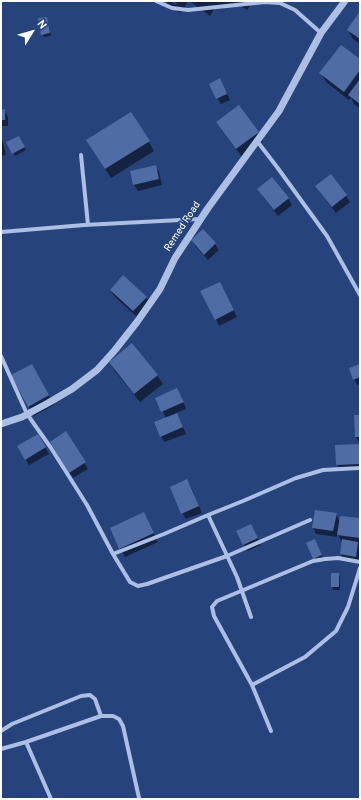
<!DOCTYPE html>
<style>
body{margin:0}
#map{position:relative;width:361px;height:800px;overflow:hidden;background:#27437b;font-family:Overpass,sans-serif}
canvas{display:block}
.frame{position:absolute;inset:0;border:2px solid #fff;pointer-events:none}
.north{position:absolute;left:12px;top:12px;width:40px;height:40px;-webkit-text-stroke:3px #27437b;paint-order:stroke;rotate:53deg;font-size:11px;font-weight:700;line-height:16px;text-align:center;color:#fff}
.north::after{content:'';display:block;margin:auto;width:14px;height:18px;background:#fff;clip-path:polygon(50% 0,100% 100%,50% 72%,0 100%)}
</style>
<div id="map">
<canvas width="361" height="800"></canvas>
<div class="frame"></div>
<div class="north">N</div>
</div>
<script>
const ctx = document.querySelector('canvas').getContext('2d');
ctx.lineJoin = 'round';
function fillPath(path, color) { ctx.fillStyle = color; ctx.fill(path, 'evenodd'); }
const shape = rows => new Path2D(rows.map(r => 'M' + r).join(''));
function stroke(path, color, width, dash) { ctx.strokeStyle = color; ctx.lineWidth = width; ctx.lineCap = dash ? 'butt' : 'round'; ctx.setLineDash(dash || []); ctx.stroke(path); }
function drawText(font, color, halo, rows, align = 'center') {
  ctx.font = font + ' Overpass,sans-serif'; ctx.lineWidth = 3.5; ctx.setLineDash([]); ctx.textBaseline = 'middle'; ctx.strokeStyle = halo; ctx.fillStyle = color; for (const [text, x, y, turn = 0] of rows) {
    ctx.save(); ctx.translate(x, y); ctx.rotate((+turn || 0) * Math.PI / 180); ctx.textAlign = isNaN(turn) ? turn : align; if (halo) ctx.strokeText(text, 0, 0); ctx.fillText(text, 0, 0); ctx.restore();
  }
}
const shadow = shape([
 [166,1,170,1,176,5,177,3,174,1,188,1,182,12,181,11,180,13,168,6],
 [190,1,253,1,247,10,236,3,234,6,218,9,216,6,210,16,192,3],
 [360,13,360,44,353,39,348,30],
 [46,18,48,21,51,36,44,37,42,34],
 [360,60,360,109,354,104,351,98,349,100,326,82,321,73],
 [223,86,230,100,221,104,217,98],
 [4,110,8,117,8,126,1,126,1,111],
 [218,123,258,132,263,141,242,157,223,132],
 [19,137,26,150,15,156,8,143],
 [1,139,3,142,6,155,1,156],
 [149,142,154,151,111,178,93,150],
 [155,166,159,172,162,185,138,191,134,185],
 [331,175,346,196,350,202,336,213,320,192],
 [258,189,288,198,292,205,278,216,262,195],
 [203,231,215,244,219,250,208,260,196,247,192,240],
 [223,289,237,317,219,326,216,319],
 [111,291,146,297,150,303,137,317,115,297],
 [110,362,157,375,163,384,140,402,115,371],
 [360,365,360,384,357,385,354,379],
 [37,375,54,405,34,416,12,376],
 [181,395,186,409,176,413,180,420,186,434,164,442,161,436,166,418,156,398],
 [360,416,360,443,359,443,356,437],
 [66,433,88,469,73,478,51,442],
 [38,435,49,454,29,465,18,447],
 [360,445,360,470,341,471,337,464],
 [187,481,191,487,202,513,186,519,182,513],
 [336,514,340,522,360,519,360,544,358,543,360,546,360,563,344,560,341,554,342,542,337,533,337,537,316,534,313,527],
 [149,523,158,542,125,557,120,548],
 [238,532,255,532,261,545,247,551],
 [317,543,323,558,316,561,314,558],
 [338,574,340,577,340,590,333,590,332,587]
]);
const building = shape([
 [360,11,360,39,347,30],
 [47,17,50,33,41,35,38,18],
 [341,45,360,59,360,70,344,92,319,73],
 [220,78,227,94,216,99,209,84],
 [360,79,360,104,348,95],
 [239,105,259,132,236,149,216,122],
 [5,109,5,120,1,120,1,110],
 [131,112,150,141,105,169,86,140],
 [19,136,25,147,12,154,6,142],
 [156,165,159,179,133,185,130,171],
 [331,174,347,195,332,207,315,186],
 [272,177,289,198,274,210,257,189],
 [203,229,216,243,204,255,191,240],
 [123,275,147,297,133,311,110,290],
 [220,282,234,310,215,320,200,291],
 [132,343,158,375,134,394,109,362],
 [32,364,49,395,28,407,11,375],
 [360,364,360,377,353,380,349,368],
 [177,388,184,402,161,412,155,398],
 [177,413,183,427,160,437,154,422],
 [354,415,360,415,360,437,355,437],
 [66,431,86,462,69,473,50,442],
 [38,434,46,447,25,460,17,446],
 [360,444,360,464,336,465,335,445],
 [187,479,199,506,181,514,170,487],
 [315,510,337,513,333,531,312,528],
 [144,512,154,533,119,549,110,528],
 [340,516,360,518,360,538,337,535],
 [251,524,258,538,243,545,236,531],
 [315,539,322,555,313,559,306,543],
 [342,539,358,542,356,557,340,554],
 [331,573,339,573,339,587,331,587]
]);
const minor = shape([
 [156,1,172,8,188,10,265,2,280,3,295,10,321,33],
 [257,141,277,167,327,236,360,295],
 [81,155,88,225],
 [1,232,84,225,200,219],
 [1,356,27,414,51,448,87,505,113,554,130,582,138,586,147,584,227,556,310,520],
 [208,515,237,577,251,617],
 [113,554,164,534,208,515,243,501,296,478,323,470,360,468],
 [252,685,305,657,336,631,348,607,360,568],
 [1,731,12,724,81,696,90,695,95,699,101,716,113,716,119,719,123,726,139,798],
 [271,731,252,685,214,616,212,607,217,601,313,561,325,559,338,558,360,562],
 [26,742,51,799],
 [1,749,26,742,101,716]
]);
const tertiary = shape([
 [1,424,22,417,48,403,72,389,97,370,115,350,137,322,160,289,175,258,208,208,279,111,321,33,345,1]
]);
const streetNames = [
 ["Remed Road",183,227,-57]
];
fillPath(shadow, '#0007');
fillPath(building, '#506ca4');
stroke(minor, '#acbfe4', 4);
stroke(tertiary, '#acbfe4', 7);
drawText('10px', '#fff', '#27437b', streetNames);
</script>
